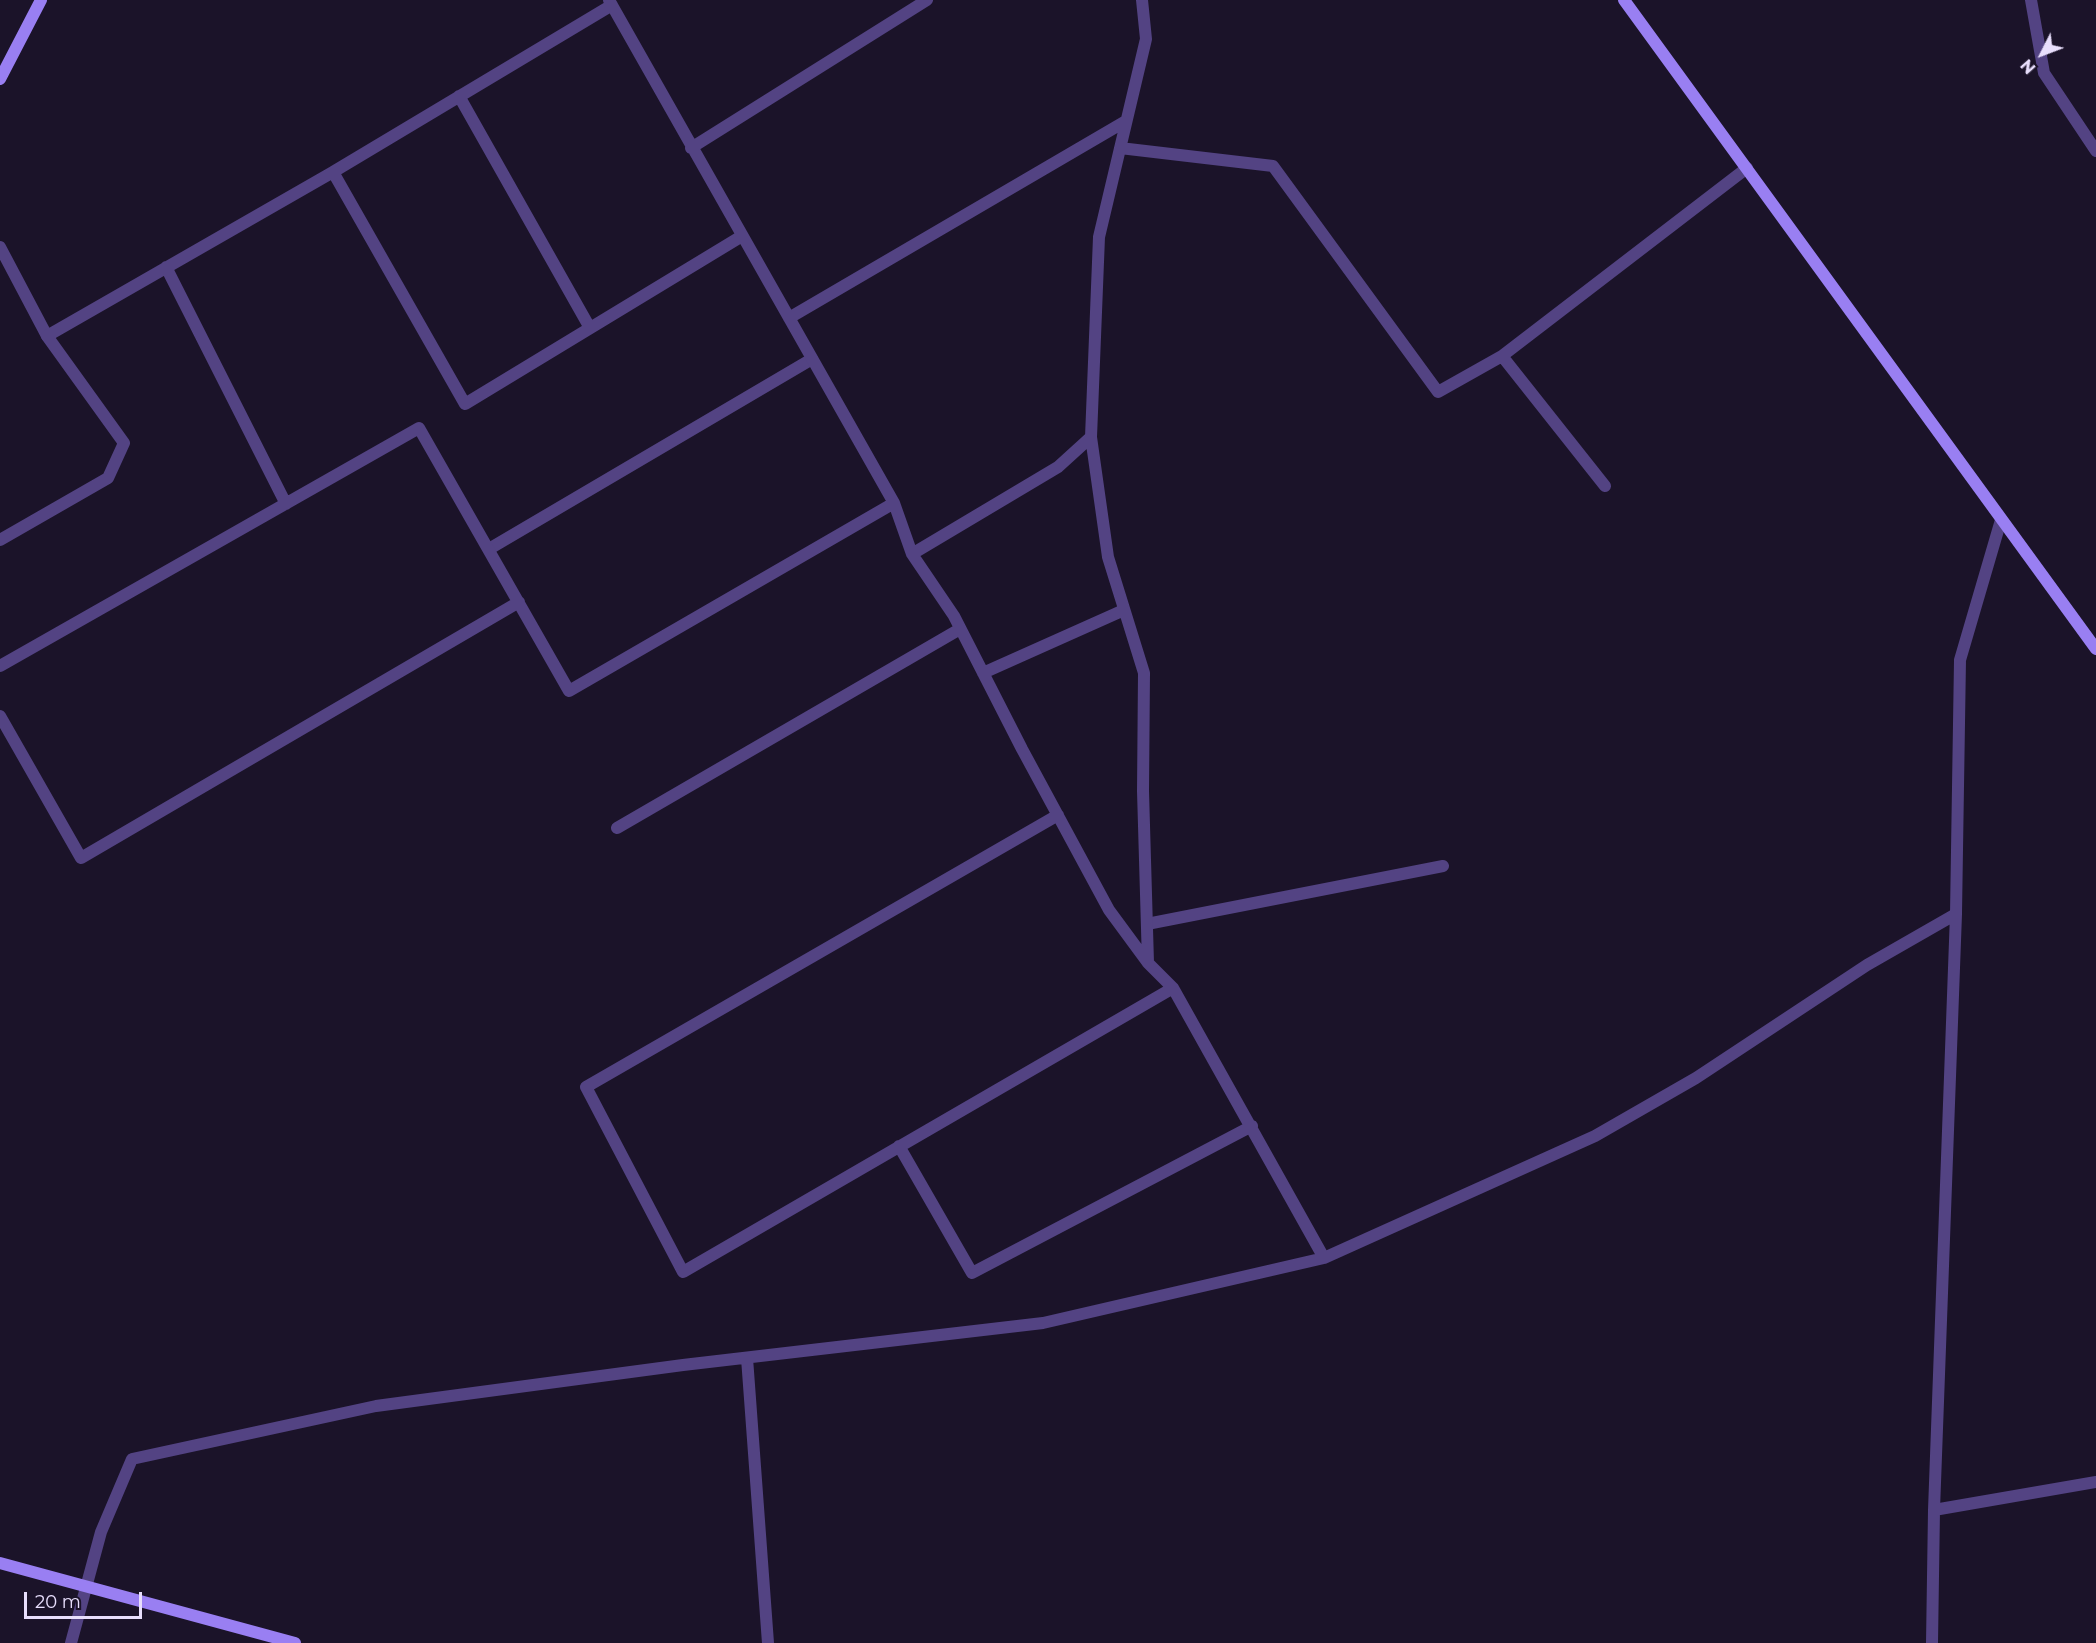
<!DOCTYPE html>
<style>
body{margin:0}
#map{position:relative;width:2096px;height:1643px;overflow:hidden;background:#1b1329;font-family:Montserrat,sans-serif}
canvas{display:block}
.north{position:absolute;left:2012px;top:24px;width:60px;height:60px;-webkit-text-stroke:4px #1b1329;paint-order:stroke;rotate:228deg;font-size:16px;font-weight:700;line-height:24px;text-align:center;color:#e8defc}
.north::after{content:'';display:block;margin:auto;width:21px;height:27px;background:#e8defc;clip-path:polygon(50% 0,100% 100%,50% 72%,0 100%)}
.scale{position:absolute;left:24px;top:1592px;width:118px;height:27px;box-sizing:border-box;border:3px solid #e8defc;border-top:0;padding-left:8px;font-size:18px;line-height:21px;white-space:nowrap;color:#e8defc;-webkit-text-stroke:4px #1b1329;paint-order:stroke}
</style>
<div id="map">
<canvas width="2096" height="1643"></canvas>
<div class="north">N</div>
<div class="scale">20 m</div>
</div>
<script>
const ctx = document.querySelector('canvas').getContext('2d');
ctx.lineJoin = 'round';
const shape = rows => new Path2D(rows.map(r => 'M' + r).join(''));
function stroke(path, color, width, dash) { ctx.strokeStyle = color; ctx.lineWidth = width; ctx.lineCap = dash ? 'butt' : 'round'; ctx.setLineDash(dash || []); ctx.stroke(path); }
const lane = shape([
 [0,247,47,336],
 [489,549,812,359],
 [1147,924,1443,866]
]);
const street = shape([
 [609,0,894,503,912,554,954,616,1022,749,1109,910,1148,963,1173,988,1324,1258],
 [2031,0,2044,73,2096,151],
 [459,96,590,328],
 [691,148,927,0],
 [1120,148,1273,166,1438,392,1502,356,1747,168],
 [333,172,612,5],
 [166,267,286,504],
 [789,318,1126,121],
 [1502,356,1605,486],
 [1091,437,1108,557,1144,673,1143,791,1148,963],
 [0,540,108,478,124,443,47,336,333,172,465,404,742,236],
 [912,554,1058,467,1091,437,1099,237,1146,39,1142,0],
 [0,666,419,428,569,691,894,503],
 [983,673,1124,610],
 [0,716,81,858,519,602],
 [1058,815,586,1087,683,1272,1173,988],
 [617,828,960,629],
 [899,1146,972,1273,1252,1126],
 [747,1358,768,1643],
 [1934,1510,2096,1482],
 [71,1643,101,1532,132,1459,376,1406,683,1365,1043,1323,1324,1258,1595,1136,1696,1078,1867,965,1956,914],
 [1932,1643,1934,1510,1956,914,1960,660,2001,520]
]);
const secondary = shape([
 [1624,0,2096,649],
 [0,79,41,0],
 [0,1563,295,1643]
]);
stroke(lane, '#534383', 12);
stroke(street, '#534383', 12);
stroke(secondary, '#997ff2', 12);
</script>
